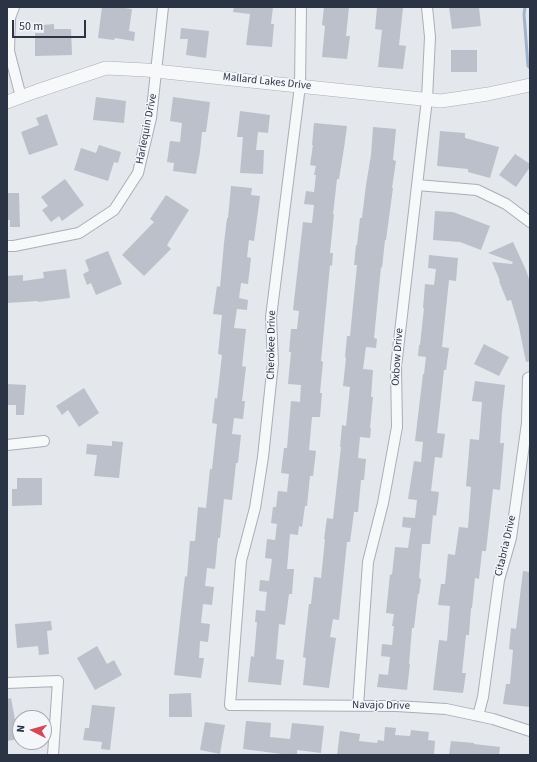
<!DOCTYPE html>
<style>
body{margin:0}
#map{position:relative;width:537px;height:762px;overflow:hidden;background:#e4e7ec;font-family:"Source Sans 3",sans-serif}
canvas{display:block}
.frame{position:absolute;inset:0;border:8px solid #2b3445;pointer-events:none}
.north{position:absolute;left:12px;top:710px;width:40px;height:40px;box-sizing:border-box;background:#f4f6f9;border:1px solid #a4a8b1;border-radius:50%;rotate:276deg;font-size:11px;font-weight:700;line-height:16px;text-align:center;color:#2b3445}
.north::after{content:'';display:block;margin:auto;width:14px;height:18px;background:#d1495b;clip-path:polygon(50% 0,100% 100%,50% 72%,0 100%)}
.scale{position:absolute;left:12px;top:20px;width:74px;height:18px;box-sizing:border-box;border:2px solid #2b3445;border-top:0;padding-left:5px;font-size:12px;line-height:14px;white-space:nowrap;color:#2b3445;-webkit-text-stroke:3px #f4f6f9;paint-order:stroke}
</style>
<div id="map">
<canvas width="537" height="762"></canvas>
<div class="frame"></div>
<div class="north">N</div>
<div class="scale">50 m</div>
</div>
<script>
const ctx = document.querySelector('canvas').getContext('2d');
ctx.lineJoin = 'round';
const shape = rows => new Path2D(rows.map(r => 'M' + r).join(''));
function stroke(path, color, width, dash) { ctx.strokeStyle = color; ctx.lineWidth = width; ctx.lineCap = dash ? 'butt' : 'round'; ctx.setLineDash(dash || []); ctx.stroke(path); }
function fillPath(path, color) { ctx.fillStyle = color; ctx.fill(path, 'evenodd'); }
function drawText(font, color, halo, rows, align = 'center') {
  ctx.font = font + ' "Source Sans 3",sans-serif'; ctx.lineWidth = 3; ctx.setLineDash([]); ctx.textBaseline = 'middle'; ctx.strokeStyle = halo; ctx.fillStyle = color; for (const [text, x, y, turn = 0] of rows) {
    ctx.save(); ctx.translate(x, y); ctx.rotate((+turn || 0) * Math.PI / 180); ctx.textAlign = isNaN(turn) ? turn : align; if (halo) ctx.strokeText(text, 0, 0); ctx.fillText(text, 0, 0); ctx.restore();
  }
}
const stream = shape([
 [525,7,524,14,528,66,530,68]
]);
const building = shape([
 [102,7,116,7,132,9,129,31,135,32,134,41,115,38,114,40,98,38],
 [234,7,273,7,271,24,274,24,272,47,246,45,250,14,233,12],
 [324,7,349,7,346,36,350,36,347,59,322,57,325,26,322,25],
 [377,7,403,8,399,45,406,46,403,69,378,67,382,30,375,29],
 [449,7,479,7,481,26,452,29],
 [54,24,54,29,71,29,72,55,35,56,35,33,44,33,43,25],
 [181,28,209,31,206,58,186,55,188,39,180,39],
 [451,50,477,50,477,72,451,72],
 [96,97,126,101,124,123,93,120],
 [173,97,210,102,206,132,202,132,200,152,196,174,173,171,174,163,167,162,170,141,180,142,182,123,170,121],
 [240,111,270,115,268,133,258,132,256,150,264,150,263,174,240,173,243,137,237,137],
 [47,114,58,145,29,155,21,132,39,125,36,118],
 [314,123,347,126,344,148,339,179,337,179,333,214,334,214,330,253,333,253,332,266,330,265,321,361,323,362,320,393,322,393,320,417,312,417,309,450,316,451,313,476,310,476,307,506,305,506,302,527,299,526,298,535,290,534,287,569,294,569,292,594,289,594,285,625,279,624,276,659,284,660,281,685,248,682,251,656,254,657,257,622,255,622,256,610,265,611,267,592,259,591,260,580,269,581,272,559,265,558,267,539,275,540,277,524,271,523,273,507,276,507,278,491,287,492,289,474,281,473,284,448,287,448,291,401,300,402,301,385,288,384,291,352,289,352,291,329,297,329,299,311,293,310,303,222,312,223,314,205,304,204,306,191,314,192,316,175,314,175,316,166,310,165,313,145,312,145],
 [373,127,396,129,393,160,396,161,392,188,393,188,386,240,385,240,382,268,381,267,374,338,377,339,376,348,366,347,363,369,373,370,371,397,373,397,370,428,371,428,370,438,360,437,358,458,366,459,364,480,361,480,358,512,354,512,350,542,347,542,339,620,333,619,330,637,336,638,329,688,303,685,306,658,303,657,309,604,311,604,314,577,321,578,325,539,324,539,327,518,333,519,341,447,340,447,342,425,346,426,350,387,343,386,346,358,345,357,347,336,350,336,357,265,354,265,356,245,357,245,360,218,362,218,366,185,371,155],
 [440,131,465,133,465,138,499,147,490,178,468,172,468,169,437,166],
 [99,145,121,152,118,163,114,162,108,181,74,170,81,148,96,153],
 [515,154,530,164,530,167,516,187,499,175],
 [65,179,84,205,62,221,59,216,51,222,42,210,48,206,41,197],
 [231,186,252,188,251,195,260,196,254,241,249,240,247,257,251,258,248,284,241,283,239,298,248,300,247,310,237,309,234,328,246,329,242,366,246,367,242,401,245,401,243,419,234,418,232,434,241,435,238,463,236,463,232,500,224,499,220,538,218,538,215,569,207,568,205,586,214,587,212,605,203,604,201,623,210,624,208,642,200,641,199,658,204,658,201,678,174,675,185,576,187,577,190,541,195,541,198,507,206,508,210,469,212,469,217,424,212,423,215,398,217,399,222,355,218,354,222,315,213,314,217,286,220,287,224,243,227,218,228,218],
 [7,193,19,193,20,227,10,227,10,220,7,220],
 [166,195,189,210,167,245,171,249,144,276,122,255,154,222,150,219],
 [435,211,453,212,490,226,481,250,460,242,433,240],
 [513,242,526,270,530,282,530,361,526,362,519,327,511,300,507,301,499,281,500,281,492,262,512,264,513,262,488,253],
 [108,251,122,284,96,295,91,283,87,285,83,274,89,271,85,260],
 [429,255,458,258,456,281,449,280,442,347,449,348,446,370,444,370,437,433,445,434,442,458,435,457,431,491,439,492,436,516,433,515,430,544,422,544,419,578,421,579,419,594,418,594,414,628,412,628,409,664,410,664,407,690,377,687,379,674,388,675,390,657,381,656,382,644,392,645,394,626,392,626,394,614,386,613,390,574,392,575,395,547,408,548,411,528,402,527,403,517,415,518,417,500,408,499,414,461,421,462,423,442,415,441,423,374,424,374,426,357,418,356,419,345,420,345,424,308,423,308,425,284,434,285,436,269,428,268],
 [66,269,70,298,38,302,38,301,7,303,7,276,23,275,23,281,44,278,43,272],
 [484,344,509,357,499,376,474,364],
 [475,381,505,385,502,413,500,443,504,443,500,490,493,489,486,551,482,551,479,579,475,578,472,608,471,608,469,635,466,635,462,673,466,673,463,693,433,690,439,640,447,641,450,606,438,605,441,584,445,584,448,554,455,555,459,527,468,528,471,487,466,486,470,439,479,440,482,402,472,401],
 [7,384,26,385,24,415,16,415,16,405,7,405],
 [84,388,99,413,79,427,68,410,62,415,56,406],
 [112,441,123,442,119,478,94,476,97,455,86,454,87,444,112,446],
 [17,478,42,478,42,505,12,506,12,489,17,489],
 [523,571,530,572,530,707,503,704,506,684,510,684,513,650,509,649,511,628,516,629],
 [51,621,52,630,47,631,49,654,39,655,38,646,17,648,15,624],
 [97,646,107,664,114,660,122,675,95,690,77,658],
 [191,693,192,717,169,717,169,694],
 [11,698,16,725,20,725,20,739,7,741,7,699],
 [92,705,115,707,110,750,101,749,102,742,83,740,85,728,89,728],
 [246,721,271,723,270,737,290,739,292,723,324,726,321,753,297,750,297,755,282,755,282,754,243,749],
 [205,722,225,725,220,754,200,750],
 [385,727,396,728,395,735,410,736,411,730,429,732,428,740,435,741,434,755,337,755,340,731,360,734,359,741,377,743,378,740,384,741],
 [451,741,474,743,474,744,500,747,499,755,449,755]
]);
const minor = shape([
 [14,7,10,18,9,51,21,97],
 [301,7,300,86,271,317,273,363,263,457,255,508,241,561,230,705,396,706,446,709,493,719,530,731],
 [417,185,477,190,506,204,530,222],
 [7,246,14,246,79,233,114,210,138,173,151,118,163,7],
 [7,445,44,441],
 [7,683,58,681,53,755],
 [358,706,368,562,383,503,397,427,396,367,427,99,430,37,427,7],
 [478,716,483,697,499,580,511,538,527,423,528,378,530,377]
]);
const tertiary = shape([
 [7,102,37,91,106,68,146,70,441,101,488,94,530,85]
]);
const streetNames = [
 ["Mallard Lakes Drive",267,82,6],
 ["Harlequin Drive",147,129,-79],
 ["Cherokee Drive",272,345,-89],
 ["Oxbow Drive",398,357,-86],
 ["Citabria Drive",506,546,-77],
 ["Navajo Drive",381,706,1]
];
stroke(stream, '#9fb4cc', 3);
fillPath(building, '#bbc0ca');
stroke(minor, '#a9aeb7', 12);
stroke(tertiary, '#a9aeb7', 14);
stroke(minor, '#f7f8fa', 10);
stroke(tertiary, '#f7f8fa', 13);
drawText('11px', '#2b3445', '#f4f6f9', streetNames);
</script>
